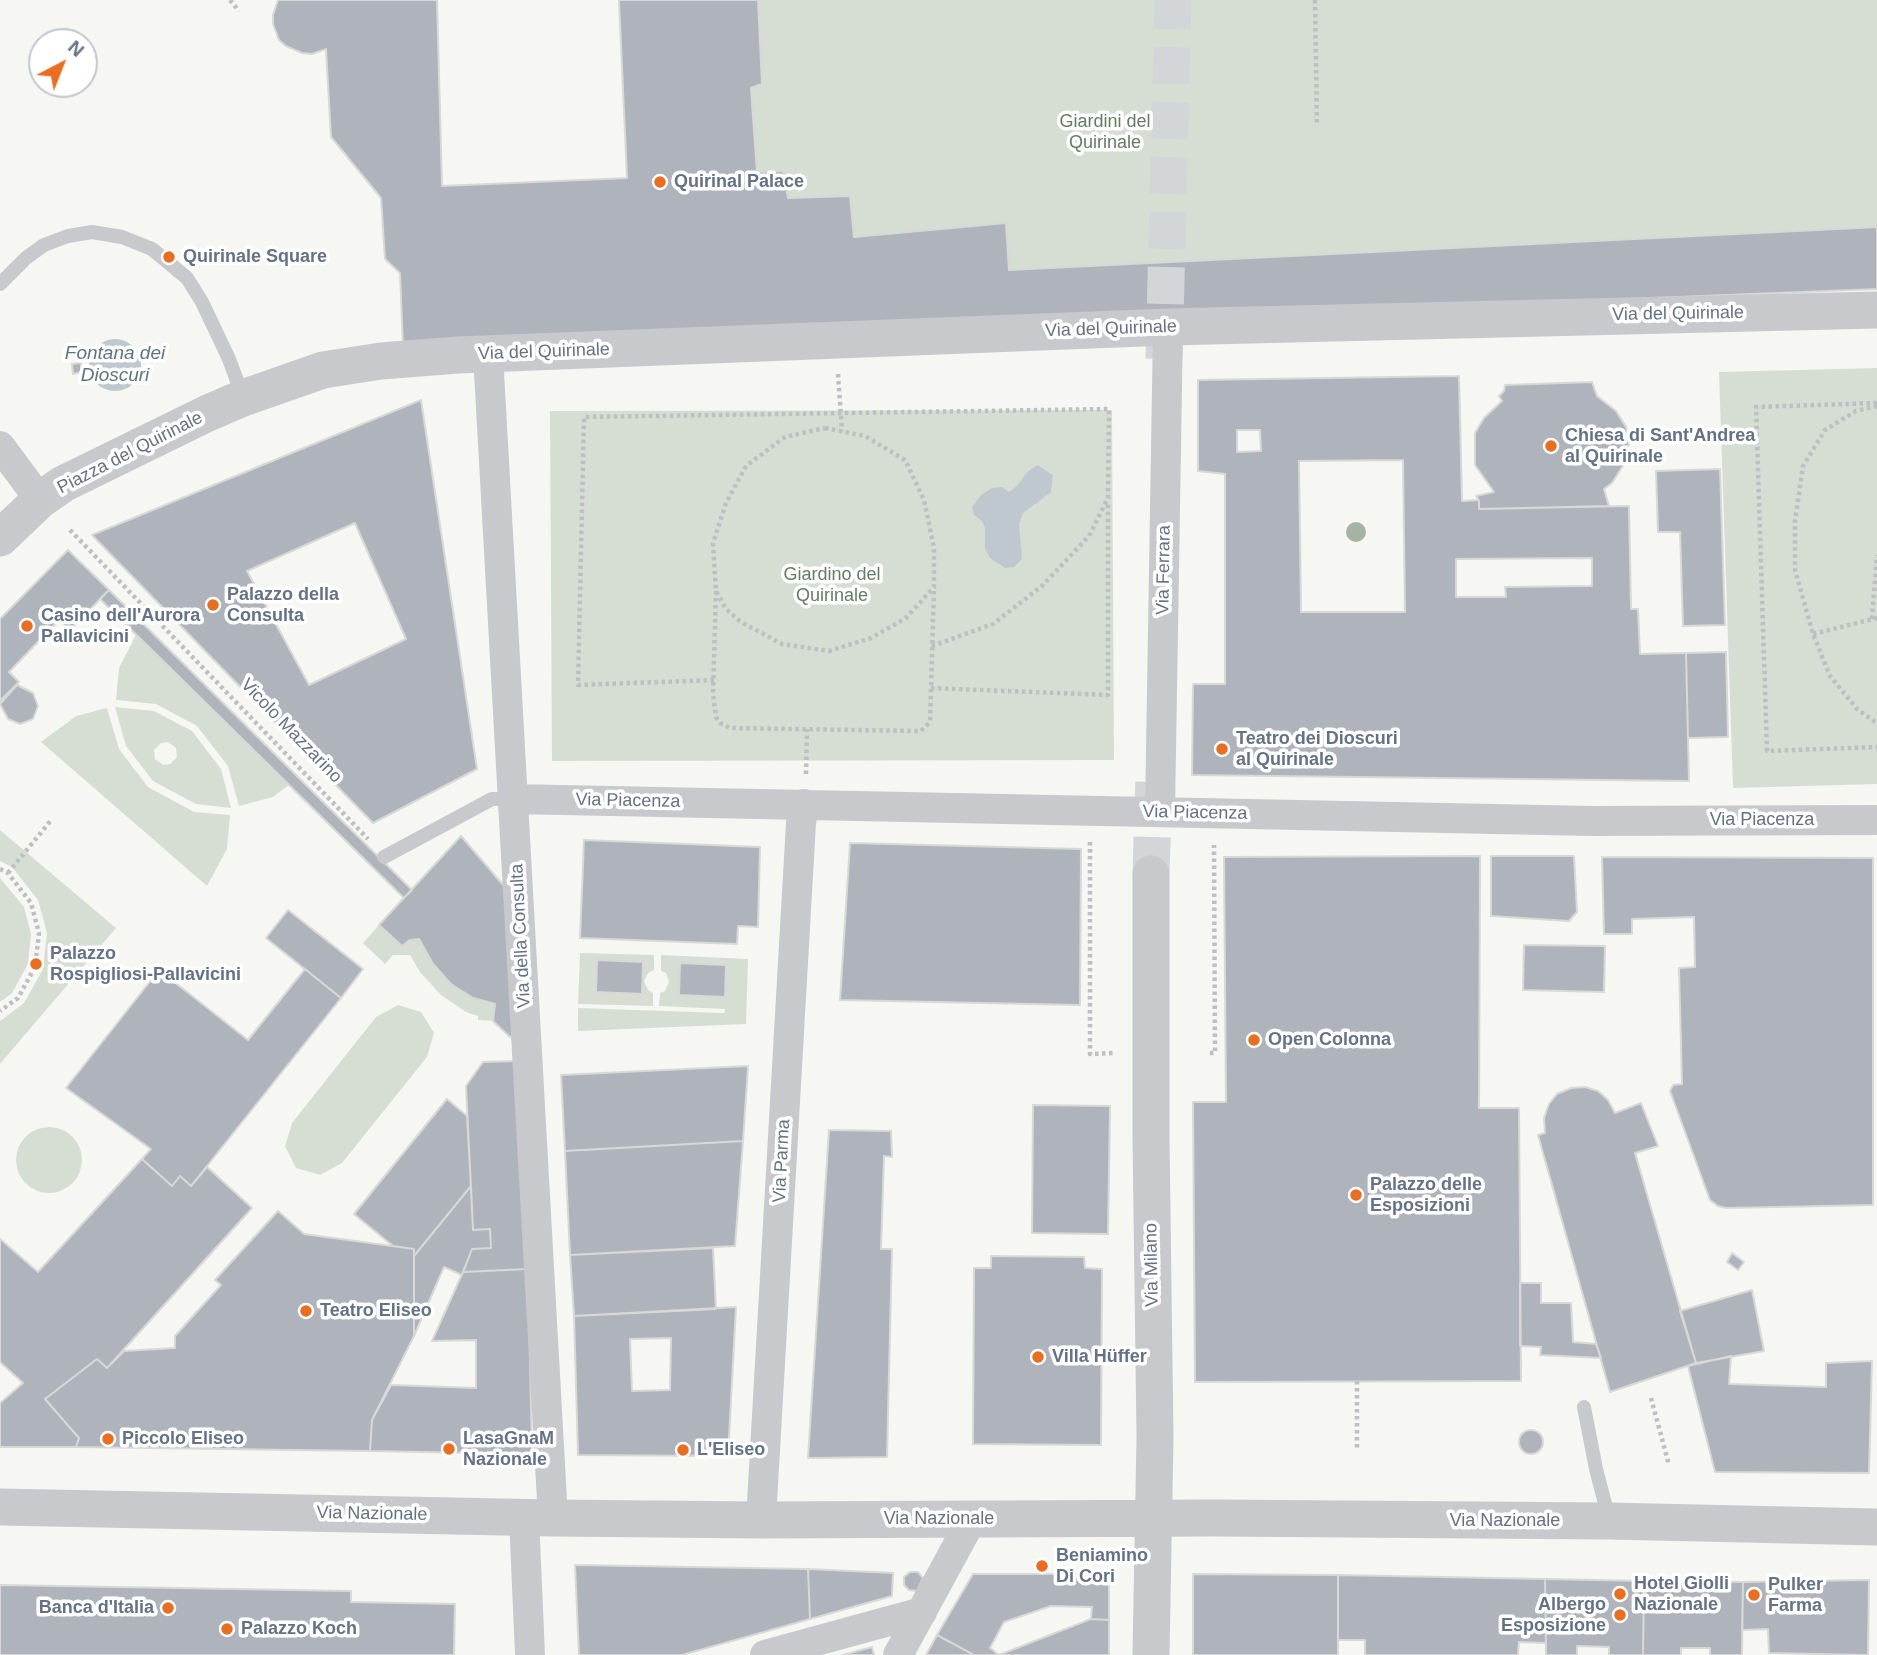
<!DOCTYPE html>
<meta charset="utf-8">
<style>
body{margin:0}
#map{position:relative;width:1877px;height:1655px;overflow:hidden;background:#f6f7f3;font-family:Arial,sans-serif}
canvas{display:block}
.north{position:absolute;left:28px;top:28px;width:70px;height:70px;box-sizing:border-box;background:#fff;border:2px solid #c1c7ce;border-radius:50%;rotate:42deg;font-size:19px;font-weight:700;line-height:28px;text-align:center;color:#657285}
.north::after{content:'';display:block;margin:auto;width:24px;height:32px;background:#e86e21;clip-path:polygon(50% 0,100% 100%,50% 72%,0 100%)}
</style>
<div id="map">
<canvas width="1877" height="1655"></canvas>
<div class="north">N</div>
</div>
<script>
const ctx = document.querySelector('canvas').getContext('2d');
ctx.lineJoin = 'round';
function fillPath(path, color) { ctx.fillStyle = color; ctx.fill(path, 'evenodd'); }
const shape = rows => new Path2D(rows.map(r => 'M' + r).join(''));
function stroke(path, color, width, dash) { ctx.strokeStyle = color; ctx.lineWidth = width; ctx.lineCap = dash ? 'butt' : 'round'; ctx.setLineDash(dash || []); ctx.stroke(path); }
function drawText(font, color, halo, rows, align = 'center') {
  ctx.font = font + ' Arial,sans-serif'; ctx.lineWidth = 7; ctx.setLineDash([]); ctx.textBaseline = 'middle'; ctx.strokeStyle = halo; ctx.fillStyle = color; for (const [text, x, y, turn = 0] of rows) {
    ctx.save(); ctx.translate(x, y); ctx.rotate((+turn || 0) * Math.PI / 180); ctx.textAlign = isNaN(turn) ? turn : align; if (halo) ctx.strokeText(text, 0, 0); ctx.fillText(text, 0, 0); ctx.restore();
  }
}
const green = shape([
 [758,0,1877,0,1877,227,1009,270,1005,223,854,237,850,196,788,198,783,171,757,172,751,88,762,84],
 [1877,368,1877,784,1733,788,1719,372],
 [1112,410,1114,760,552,761,550,411],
 [136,635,289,785,273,797,239,806,228,766,197,726,156,704,116,700,119,668],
 [115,707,154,711,192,731,221,769,231,808,196,804,153,781,126,746],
 [168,742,176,748,177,757,170,764,163,765,155,759,154,750,161,743],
 [107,708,119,749,148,787,194,812,230,815,227,849,207,886,41,742,76,716],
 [0,830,116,928,0,1064,0,1021,24,1003,43,969,47,933,38,900,12,867,0,861],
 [0,878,24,907,31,934,28,964,12,993,0,1002],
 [379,925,401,945,410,940,419,939,437,967,451,984,473,998,495,1004,493,1021,478,1020,478,1016,466,1012,441,995,420,972,410,955,393,955,385,964,363,943],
 [580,953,654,955,654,970,648,973,644,981,648,990,653,993,653,1006,578,1004],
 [661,955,748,959,746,1024,578,1031,578,1008,724,1013,725,1009,659,1006,660,993,665,991,669,982,666,973,661,971],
 [398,1005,421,1012,434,1033,427,1057,342,1163,320,1175,296,1168,285,1146,292,1123,376,1017],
 '16 1160a33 33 0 1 1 66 0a33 33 0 1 1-66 0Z'
]);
const water = shape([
 '89 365a26 26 0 1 1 52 0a26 26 0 1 1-52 0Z',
 [1037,465,1053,475,1051,492,1023,513,1019,524,1022,559,1014,567,1005,568,990,558,985,549,985,528,982,521,974,515,972,507,981,495,992,488,1002,487,1009,492,1018,485,1027,472]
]);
const building = shape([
 [278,0,437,0,442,186,627,178,619,0,758,0,762,84,751,88,757,172,783,171,788,198,850,196,854,237,1006,223,1009,270,1877,227,1877,289,1480,305,404,372,400,273,385,259,381,198,331,137,326,49,312,54,302,53,286,46,279,40,273,24,273,15,278,0],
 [81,363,82,372,73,374,72,364,81,363],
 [1459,376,1462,501,1479,500,1479,509,1629,506,1631,609,1638,609,1640,654,1686,653,1689,781,1192,775,1193,684,1225,684,1225,474,1198,471,1198,380,1459,376],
 [1237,430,1260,430,1261,451,1237,452,1237,430],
 [1403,460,1405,612,1301,612,1299,461,1403,460],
 [1592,558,1592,586,1505,587,1506,597,1456,597,1456,559,1592,558],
 [1592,382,1597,396,1616,411,1626,427,1629,443,1624,464,1612,483,1604,489,1609,506,1479,509,1479,500,1476,496,1494,492,1475,465,1475,433,1484,418,1502,401,1499,396,1504,391,1505,385,1592,382],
 [421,400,477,769,373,823,92,535,421,400],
 [355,523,406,639,309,685,247,571,355,523],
 [1720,469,1725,625,1683,626,1680,532,1658,532,1656,471,1720,469],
 [68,550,109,590,69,631,59,620,9,672,19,682,0,701,0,619,68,550],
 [109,590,412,890,404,898,100,599,109,590],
 [1726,652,1728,737,1688,738,1686,653,1726,652],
 [17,685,33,693,38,706,33,719,20,724,8,719,0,704,17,685],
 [461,836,504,886,515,1034,510,1037,493,1021,495,1004,473,998,451,984,433,964,419,939,410,940,402,946,379,925,461,836],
 [584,840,760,847,758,927,738,926,737,944,580,938,584,840],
 [850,843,1081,849,1080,1005,840,1000,850,843],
 [1480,856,1479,1108,1519,1108,1521,1381,1195,1382,1193,1102,1226,1102,1224,857,1480,856],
 [1491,856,1574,856,1577,912,1569,921,1491,916,1491,856],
 [1602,857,1873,858,1873,1205,1726,1208,1718,1206,1710,1200,1670,1091,1673,1085,1682,1084,1679,968,1695,967,1694,917,1632,919,1632,934,1604,934,1602,857],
 [288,910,363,969,341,998,266,938,288,910],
 [1524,945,1605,946,1604,992,1523,990,1524,945],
 [597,960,643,962,642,994,596,992,597,960],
 [680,963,726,965,725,997,679,995,680,963],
 [305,969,341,998,191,1186,180,1176,172,1186,142,1159,151,1149,66,1088,159,970,248,1040,305,969],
 [517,1061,528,1269,463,1272,472,1249,491,1248,490,1229,473,1230,466,1086,483,1062,517,1061],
 [748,1066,743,1141,565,1151,561,1075,748,1066],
 [1585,1087,1598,1091,1608,1100,1615,1113,1641,1103,1658,1146,1635,1153,1696,1363,1610,1392,1538,1135,1545,1133,1544,1118,1549,1104,1557,1094,1571,1088,1585,1087],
 [447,1099,467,1116,471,1186,414,1256,414,1249,393,1246,354,1214,447,1099],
 [1033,1105,1110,1106,1108,1234,1032,1233,1033,1105],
 [829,1130,891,1131,892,1157,884,1156,881,1249,892,1249,887,1457,808,1458,829,1130],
 [743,1141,735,1246,570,1255,565,1151,743,1141],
 [142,1159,172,1186,180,1176,191,1186,207,1167,252,1208,107,1368,97,1359,45,1399,79,1438,76,1447,0,1447,0,1403,23,1383,0,1362,0,1239,38,1272,142,1159],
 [471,1186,473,1230,490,1229,491,1248,472,1249,462,1275,444,1267,414,1336,414,1256,471,1186],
 [278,1211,304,1234,414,1249,414,1336,372,1420,370,1451,76,1447,79,1438,45,1399,97,1359,107,1368,124,1351,175,1348,175,1336,221,1285,215,1280,278,1211],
 [713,1248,716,1309,574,1316,570,1255,713,1248],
 [1732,1253,1744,1262,1738,1270,1727,1262,1732,1253],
 [991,1256,1084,1257,1085,1268,1102,1269,1101,1445,973,1444,974,1268,991,1268,991,1256],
 [528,1269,532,1454,370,1451,372,1420,391,1385,476,1388,476,1340,432,1341,463,1272,528,1269],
 [1520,1283,1541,1283,1541,1303,1571,1303,1573,1342,1596,1344,1601,1358,1540,1355,1541,1347,1520,1346,1520,1283],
 [1752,1290,1764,1351,1696,1363,1680,1311,1752,1290],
 [736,1307,728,1456,578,1455,574,1316,736,1307],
 [671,1338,670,1390,632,1391,630,1339,671,1338],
 [1731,1356,1729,1384,1826,1387,1826,1363,1872,1361,1869,1473,1715,1472,1688,1366,1731,1356],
 '1519 1442a12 12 0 1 1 24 0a12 12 0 1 1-24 0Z',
 [575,1565,808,1569,810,1619,682,1655,579,1655,575,1565],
 [808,1569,893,1573,892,1596,810,1619,808,1569],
 [910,1572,918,1572,923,1578,917,1591,909,1590,904,1585,904,1577,910,1572],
 [973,1574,1109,1574,1109,1620,1091,1619,1092,1607,1051,1606,1004,1622,990,1648,999,1655,974,1655,937,1635,973,1574],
 [1193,1574,1338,1575,1338,1655,1193,1655,1193,1574],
 [1338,1575,1545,1579,1546,1643,1519,1642,1518,1655,1365,1655,1365,1640,1338,1640,1338,1575],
 [1545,1579,1644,1581,1643,1655,1609,1655,1609,1647,1577,1646,1577,1655,1546,1655,1545,1579],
 [1869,1580,1868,1655,1769,1653,1768,1629,1742,1630,1743,1582,1869,1580],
 [1644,1581,1743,1582,1742,1655,1710,1655,1710,1648,1681,1648,1681,1655,1643,1655,1644,1581],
 [0,1585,351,1591,351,1602,455,1604,454,1655,0,1655,0,1585],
 [1091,1619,1109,1620,1109,1655,999,1655,1091,1619],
 [937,1635,974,1655,926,1655,937,1635],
 [872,1647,874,1655,843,1655,872,1647]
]);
const tertiaryTunnel = shape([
 [1164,359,1173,0],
 [1151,874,1154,777]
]);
const path = shape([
 [230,0,239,11],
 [1315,0,1317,126],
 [838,374,842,431],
 [1877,403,1756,407,1767,751,1877,747],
 [1877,406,1856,411,1825,430,1803,466,1795,521,1795,570,1813,634,1830,676,1857,709,1877,723],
 [825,428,865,436,905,460,924,500,934,548,934,587,906,618,871,638,829,651,782,644,741,622,726,609,716,591,713,543,726,503,746,466,785,437,825,428],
 [70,530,368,839],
 [716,591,713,694,716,717,720,723,730,728,921,731,930,722,934,589],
 [1872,619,1877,555],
 [1813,634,1877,618],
 [714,680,578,685,584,417,1109,409,1108,498,1089,536,1042,586,993,624,932,646],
 [931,688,1108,695,1108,502],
 [806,774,807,729],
 [1090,842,1090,1054,1114,1053],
 [0,869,8,873,31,903,39,933,35,967,18,998,0,1011],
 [8,873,52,819],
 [1210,1053,1215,1053,1214,845],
 [1357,1381,1357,1451],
 [1651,1398,1669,1465]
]);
const service = shape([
 [0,284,26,258,44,245,68,236,92,232,122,237,152,249,187,278,202,302,229,359,243,397],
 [384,857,492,799,513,799],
 [1584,1407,1596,1469,1609,1519]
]);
const minor = shape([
 [488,354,553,1518],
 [0,446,40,500],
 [513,799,1592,821,1877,820],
 [1160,812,1168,327],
 [524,1517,530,1655],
 [761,1520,801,823,804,804],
 [765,1655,922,1612],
 [898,1655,972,1519]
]);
const tertiary = shape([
 [0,538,40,500,63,484,208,413,243,398,323,370,381,361,458,355,1168,327,1877,310],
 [0,1507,553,1518,761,1520,1215,1518,1609,1521,1877,1527],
 [1151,1655,1155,1437,1151,1137,1151,874]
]);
const trees = [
 [1356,532]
];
const markers = [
 [660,182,7,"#e86e21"],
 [169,257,7,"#e86e21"],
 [1551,446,7,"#e86e21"],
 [213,605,7,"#e86e21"],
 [27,626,7,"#e86e21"],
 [1222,749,7,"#e86e21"],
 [36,964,7,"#e86e21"],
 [1254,1040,7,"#e86e21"],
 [1356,1195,7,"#e86e21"],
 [306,1311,7,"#e86e21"],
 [1038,1357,7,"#e86e21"],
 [108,1439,7,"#e86e21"],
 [449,1449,7,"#e86e21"],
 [683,1450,7,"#e86e21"],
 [1042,1566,7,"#e86e21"],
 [1620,1594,7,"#e86e21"],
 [1754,1595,7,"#e86e21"],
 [168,1608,7,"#e86e21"],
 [1620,1615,7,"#e86e21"],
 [227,1629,7,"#e86e21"]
];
const parkNames = [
 ["Giardini del",1105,122],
 ["Quirinale",1105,143],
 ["Giardino del",832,575],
 ["Quirinale",832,596]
];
const poiNames = [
 ["Quirinal Palace",674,182],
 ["Quirinale Square",183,257],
 ["Chiesa di Sant'Andrea",1565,436],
 ["al Quirinale",1565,457],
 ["Palazzo della",227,595],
 ["Consulta",227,616],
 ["Casino dell'Aurora",41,616],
 ["Pallavicini",41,637],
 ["Teatro dei Dioscuri",1236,739],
 ["al Quirinale",1236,760],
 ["Palazzo",50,954],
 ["Rospigliosi-Pallavicini",50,975],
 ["Open Colonna",1268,1040],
 ["Palazzo delle",1370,1185],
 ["Esposizioni",1370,1206],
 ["Teatro Eliseo",320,1311],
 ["Villa Hüffer",1052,1357],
 ["Piccolo Eliseo",122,1439],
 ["LasaGnaM",463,1439],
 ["Nazionale",463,1460],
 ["L'Eliseo",697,1450],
 ["Beniamino",1056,1556],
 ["Di Cori",1056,1577],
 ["Hotel Giolli",1634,1584],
 ["Nazionale",1634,1605],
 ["Pulker",1768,1585],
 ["Farma",1768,1606],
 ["Albergo",1606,1605,"right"],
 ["Esposizione",1606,1626,"right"],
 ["Banca d'Italia",154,1608,"right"],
 ["Palazzo Koch",241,1629]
];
const streetNames = [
 ["Via del Quirinale",1678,314,-1],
 ["Via del Quirinale",1111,329,-2],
 ["Via del Quirinale",544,352,-2],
 ["Piazza del Quirinale",130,453,-27],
 ["Via Ferrara",1164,570,-89],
 ["Vicolo Mazzarino",291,731,46],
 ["Via Piacenza",628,801,1],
 ["Via Piacenza",1195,813,1],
 ["Via Piacenza",1762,820],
 ["Via della Consulta",521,936,-93],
 ["Via Parma",782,1161,-87],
 ["Via Milano",1152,1265,-91],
 ["Via Nazionale",372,1514,1],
 ["Via Nazionale",939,1519],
 ["Via Nazionale",1505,1521]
];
const waterNames = [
 ["Fontana dei",115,354],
 ["Dioscuri",115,376]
];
fillPath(green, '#d6ded4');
fillPath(water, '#bfc8cf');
fillPath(building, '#afb4bc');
stroke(building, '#d8d8d6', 2);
stroke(tertiaryTunnel, '#d2d6d8', 37, [37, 18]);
stroke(path, '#bebfc2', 4.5, [3.5, 3.5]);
stroke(service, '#c7c9cd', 14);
stroke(minor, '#c7c9cd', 30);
stroke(tertiary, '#c7c9cd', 37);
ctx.fillStyle = '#a6b3a4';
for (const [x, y] of trees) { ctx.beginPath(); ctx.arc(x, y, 10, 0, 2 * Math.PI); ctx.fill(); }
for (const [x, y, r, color] of markers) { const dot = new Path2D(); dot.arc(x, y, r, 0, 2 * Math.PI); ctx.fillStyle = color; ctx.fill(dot); stroke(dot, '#fff', 2.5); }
drawText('18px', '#657c64', '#fff', parkNames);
drawText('bold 18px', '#657285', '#fff', poiNames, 'left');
drawText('18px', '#657285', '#fff', streetNames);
drawText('italic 19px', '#607382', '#fff', waterNames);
</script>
